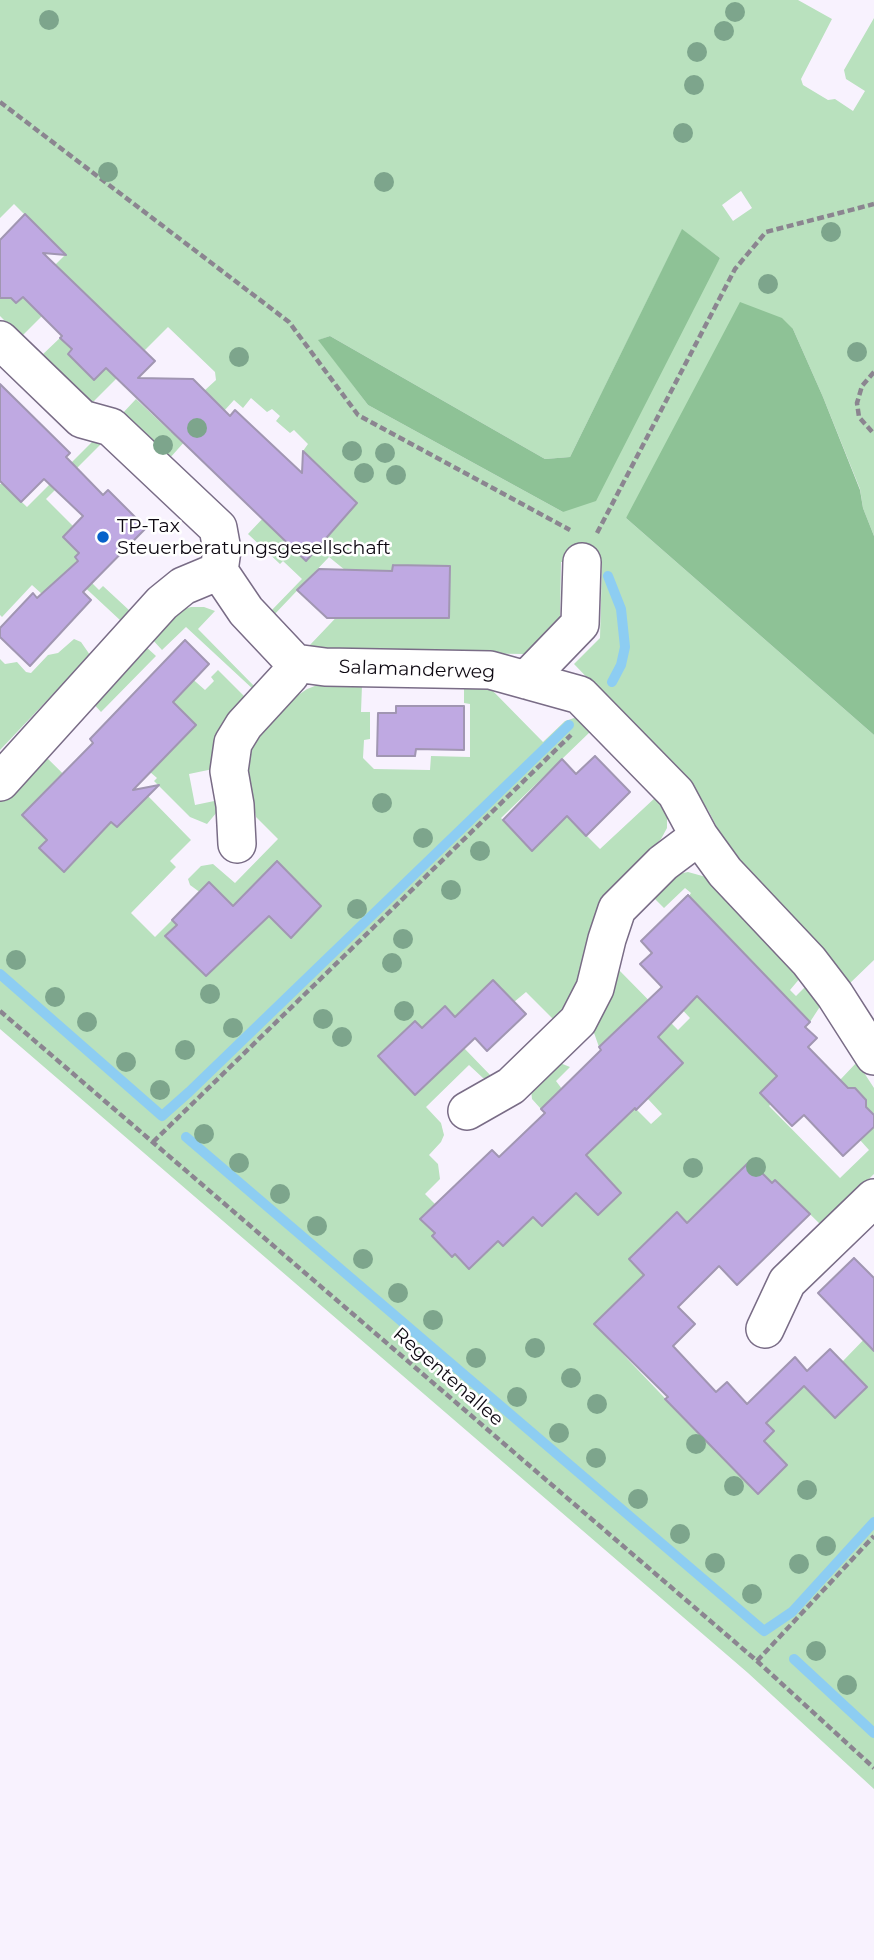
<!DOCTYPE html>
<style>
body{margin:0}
canvas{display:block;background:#f8f2fe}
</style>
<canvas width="874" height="1960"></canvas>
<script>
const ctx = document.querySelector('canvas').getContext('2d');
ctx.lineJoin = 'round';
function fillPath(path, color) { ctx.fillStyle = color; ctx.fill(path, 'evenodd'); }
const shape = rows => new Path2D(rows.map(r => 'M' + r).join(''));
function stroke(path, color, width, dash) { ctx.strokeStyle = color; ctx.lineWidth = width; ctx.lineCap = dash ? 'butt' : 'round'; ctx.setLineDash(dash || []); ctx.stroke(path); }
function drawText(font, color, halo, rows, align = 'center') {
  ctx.font = font + ' Montserrat,sans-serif'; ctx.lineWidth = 5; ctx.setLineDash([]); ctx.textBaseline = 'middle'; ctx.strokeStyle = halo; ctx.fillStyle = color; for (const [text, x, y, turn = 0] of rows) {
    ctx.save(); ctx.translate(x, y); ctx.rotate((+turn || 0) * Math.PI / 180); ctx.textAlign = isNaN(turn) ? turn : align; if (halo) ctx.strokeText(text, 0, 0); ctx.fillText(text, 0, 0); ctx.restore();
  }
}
const green = shape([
 [0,0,798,0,832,19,801,79,803,85,828,100,835,99,853,111,865,91,846,79,844,70,874,18,874,536,863,508,860,489,823,397,793,329,626,518,874,735,874,960,847,986,746,870,724,841,708,810,691,786,574,664,600,638,602,563,561,562,560,619,524,654,332,651,309,646,348,605,449,618,393,565,392,571,345,570,329,557,272,617,269,613,302,579,283,561,280,564,248,534,302,477,303,451,308,444,294,430,290,433,276,421,280,416,272,409,267,412,251,398,243,408,234,400,192,446,186,440,169,459,121,415,136,399,171,432,204,399,204,391,216,380,215,372,168,327,90,405,41,356,62,336,74,284,21,337,0,316,0,294,11,298,17,303,65,255,14,204,0,218],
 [741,191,752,208,733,221,722,205],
 [682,230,720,258,563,512,368,405,319,340,330,336,545,459,570,457],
 [94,440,103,442,46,499,73,526,63,537,79,553,75,557,78,561,74,565,99,590,103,586,130,611,121,621,78,581,54,605,32,585,2,617,0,615,0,484,3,484,27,507],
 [191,607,204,607,215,611,198,629,257,689,255,691,186,627,162,650,151,638,178,611],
 [74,639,81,642,90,655,0,750,0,659,5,664,17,662,26,672,31,673,48,655,58,653],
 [144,645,156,656,101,712,91,701],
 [218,670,247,699,213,769,189,774,195,805,219,800,217,812,207,824,190,817,154,781,157,778,150,772,196,725,168,696,188,675,205,690,214,681,211,677],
 [320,684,362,685,361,712,370,712,370,739,364,740,363,758,374,769,430,770,431,756,470,757,470,704,464,703,464,687,489,687,543,742,565,721,574,718,582,720,592,730,501,818,532,851,567,816,600,849,657,796,667,812,667,828,661,839,618,881,601,904,593,924,578,989,555,1021,526,992,514,1002,493,980,455,1017,445,1006,434,1017,493,1078,483,1078,469,1065,426,1107,441,1123,444,1135,441,1142,429,1155,438,1164,440,1179,425,1194,435,1204,421,1219,435,1233,432,1237,451,1257,455,1254,469,1269,498,1241,503,1246,519,1230,498,1208,534,1151,635,1108,651,1124,662,1114,647,1098,635,1013,599,1047,593,1030,608,1004,617,968,678,1030,690,1018,676,1003,735,944,689,896,691,893,685,888,664,908,655,899,655,892,673,875,688,872,706,877,801,977,790,990,796,996,807,985,821,1005,810,1022,778,1054,789,1065,760,1093,771,1104,769,1106,840,1178,869,1150,860,1140,874,1127,874,1174,821,1225,775,1180,764,1191,742,1169,721,1189,727,1196,703,1207,683,1227,668,1253,652,1237,629,1259,644,1275,594,1324,703,1438,739,1460,732,1468,758,1494,787,1465,764,1441,773,1430,748,1404,779,1410,804,1386,835,1418,866,1387,842,1362,874,1329,874,1789,748,1673,0,1029,0,798,42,753,117,827,148,796,191,840,170,861,176,867,131,913,155,937,172,920,177,925,165,937,206,976,234,950,205,896,190,885,188,879,201,866,213,864,235,883,278,839,256,817,246,769,247,756,256,737,297,696,307,689],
 [857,1062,874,1088,874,1115,840,1080],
 [560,1063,570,1067,556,1081,562,1089,541,1109,532,1099,531,1090]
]);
const forest = shape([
 [682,229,720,258,596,501,563,512,368,405,318,340,330,336,545,459,570,457],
 [740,302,782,318,793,329,823,397,860,490,863,508,874,536,874,735,626,518]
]);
const stream = shape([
 [608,576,621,609,625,647,621,665,612,682],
 [0,974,162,1116,189,1092,569,725],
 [186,1137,764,1631,792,1612,874,1522],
 [794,1659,874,1733]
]);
const building = shape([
 [25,214,66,255,43,253,155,361,138,378,193,379,230,416,235,410,302,473,303,451,357,503,306,561,106,368,94,380,68,354,72,349,60,338,62,336,23,297,16,303,11,298,0,298,0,240,25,214],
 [0,384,70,453,66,457,103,495,108,490,146,528,83,592,91,600,30,666,0,637,0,628,33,593,37,598,78,561,75,557,79,553,63,537,83,516,44,479,21,502,0,481,0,384],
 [393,565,450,566,449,618,327,618,297,590,319,569,392,571,393,565],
 [185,640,209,664,173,702,196,725,133,790,159,785,117,827,111,822,64,872,39,848,47,840,22,815,93,743,90,739,185,640],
 [396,706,464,706,464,750,416,749,415,756,377,756,378,713,396,713,396,706],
 [595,756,630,792,586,836,567,816,532,851,503,820,562,759,576,774,595,756],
 [277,861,321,906,291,938,269,916,206,976,165,936,177,925,172,920,209,882,233,906,277,861],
 [688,895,810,1022,805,1027,817,1038,808,1047,848,1088,855,1088,866,1100,866,1107,874,1115,874,1127,843,1156,804,1115,792,1126,760,1093,777,1076,697,996,658,1037,683,1063,636,1110,635,1108,586,1155,621,1193,598,1215,576,1193,542,1226,533,1217,503,1246,498,1241,469,1269,455,1254,452,1257,432,1236,435,1233,420,1219,492,1150,499,1157,545,1113,541,1109,601,1050,599,1047,662,987,640,964,652,953,641,941,688,895],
 [493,980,526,1014,487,1051,475,1038,415,1095,378,1056,415,1021,422,1028,445,1006,455,1017,493,980],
 [750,1161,772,1183,775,1180,810,1214,737,1285,719,1266,678,1307,695,1324,673,1346,716,1392,727,1382,747,1404,795,1357,807,1371,830,1349,867,1387,835,1418,804,1386,766,1423,774,1431,764,1441,787,1465,758,1494,665,1399,668,1397,594,1324,644,1275,629,1259,677,1212,687,1223,750,1161],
 [854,1258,874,1278,874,1351,818,1293,854,1258]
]);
const path = shape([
 [0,102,289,322,358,415,570,530],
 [874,372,862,386,857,403,859,417,874,434],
 [597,533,735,269,766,232,874,204],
 [0,1011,757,1661,874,1768],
 [153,1142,571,735],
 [757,1661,874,1536]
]);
const street = shape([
 [0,340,82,419,111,427,218,528,222,550,219,571],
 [219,571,246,611,295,663,325,667,490,670,580,695,676,793,699,836,725,872,809,961,835,995,874,1056],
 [526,680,580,624,582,562],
 [0,782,162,603,183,586,219,571],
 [237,844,235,805,229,771,233,743,244,725,290,675,295,663],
 [467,1111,511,1086,578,1021,595,988,607,939,617,909,663,863,699,836],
 [765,1329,787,1282,874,1198]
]);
const trees = [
 [735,12],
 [49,20],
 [724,31],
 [697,52],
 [694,85],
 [683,133],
 [108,172],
 [384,182],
 [831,232],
 [768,284],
 [857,352],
 [239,357],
 [197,428],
 [163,445],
 [352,451],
 [385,453],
 [364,473],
 [396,475],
 [382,803],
 [423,838],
 [480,851],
 [451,890],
 [357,909],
 [403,939],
 [16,960],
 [392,963],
 [210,994],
 [55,997],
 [404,1011],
 [323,1019],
 [87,1022],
 [233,1028],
 [342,1037],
 [185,1050],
 [126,1062],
 [160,1090],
 [204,1134],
 [239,1163],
 [756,1167],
 [693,1168],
 [280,1194],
 [317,1226],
 [363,1259],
 [398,1293],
 [433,1320],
 [535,1348],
 [476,1358],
 [571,1378],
 [517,1397],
 [597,1404],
 [559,1433],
 [696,1444],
 [596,1458],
 [734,1486],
 [807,1490],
 [638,1499],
 [680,1534],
 [826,1546],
 [715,1563],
 [799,1564],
 [752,1594],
 [816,1651],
 [847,1685]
];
const markers = [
 [103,537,7,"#0661ca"]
];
const poiNames = [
 ["TP-Tax",117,526],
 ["Steuerberatungsgesellschaft",117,548]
];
const streetNames = [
 ["Salamanderweg",417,670,2],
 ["Regentenallee",448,1377,41]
];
fillPath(green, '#b9e1be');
fillPath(forest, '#8ec296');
stroke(stream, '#8dcdf2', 10);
fillPath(building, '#bfa9e2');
stroke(building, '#a196b2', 2);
stroke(street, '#796c86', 40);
stroke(path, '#8b8590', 4.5, [7, 3.5]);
stroke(street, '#fff', 37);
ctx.fillStyle = '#7da58c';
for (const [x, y] of trees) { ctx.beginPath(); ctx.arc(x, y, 10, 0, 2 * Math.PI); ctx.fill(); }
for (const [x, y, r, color] of markers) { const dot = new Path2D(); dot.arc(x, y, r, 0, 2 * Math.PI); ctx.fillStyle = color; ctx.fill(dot); stroke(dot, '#fff', 2.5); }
drawText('19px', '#0e0912', '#fff', poiNames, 'left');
drawText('19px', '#0e0912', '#fff', streetNames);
</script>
